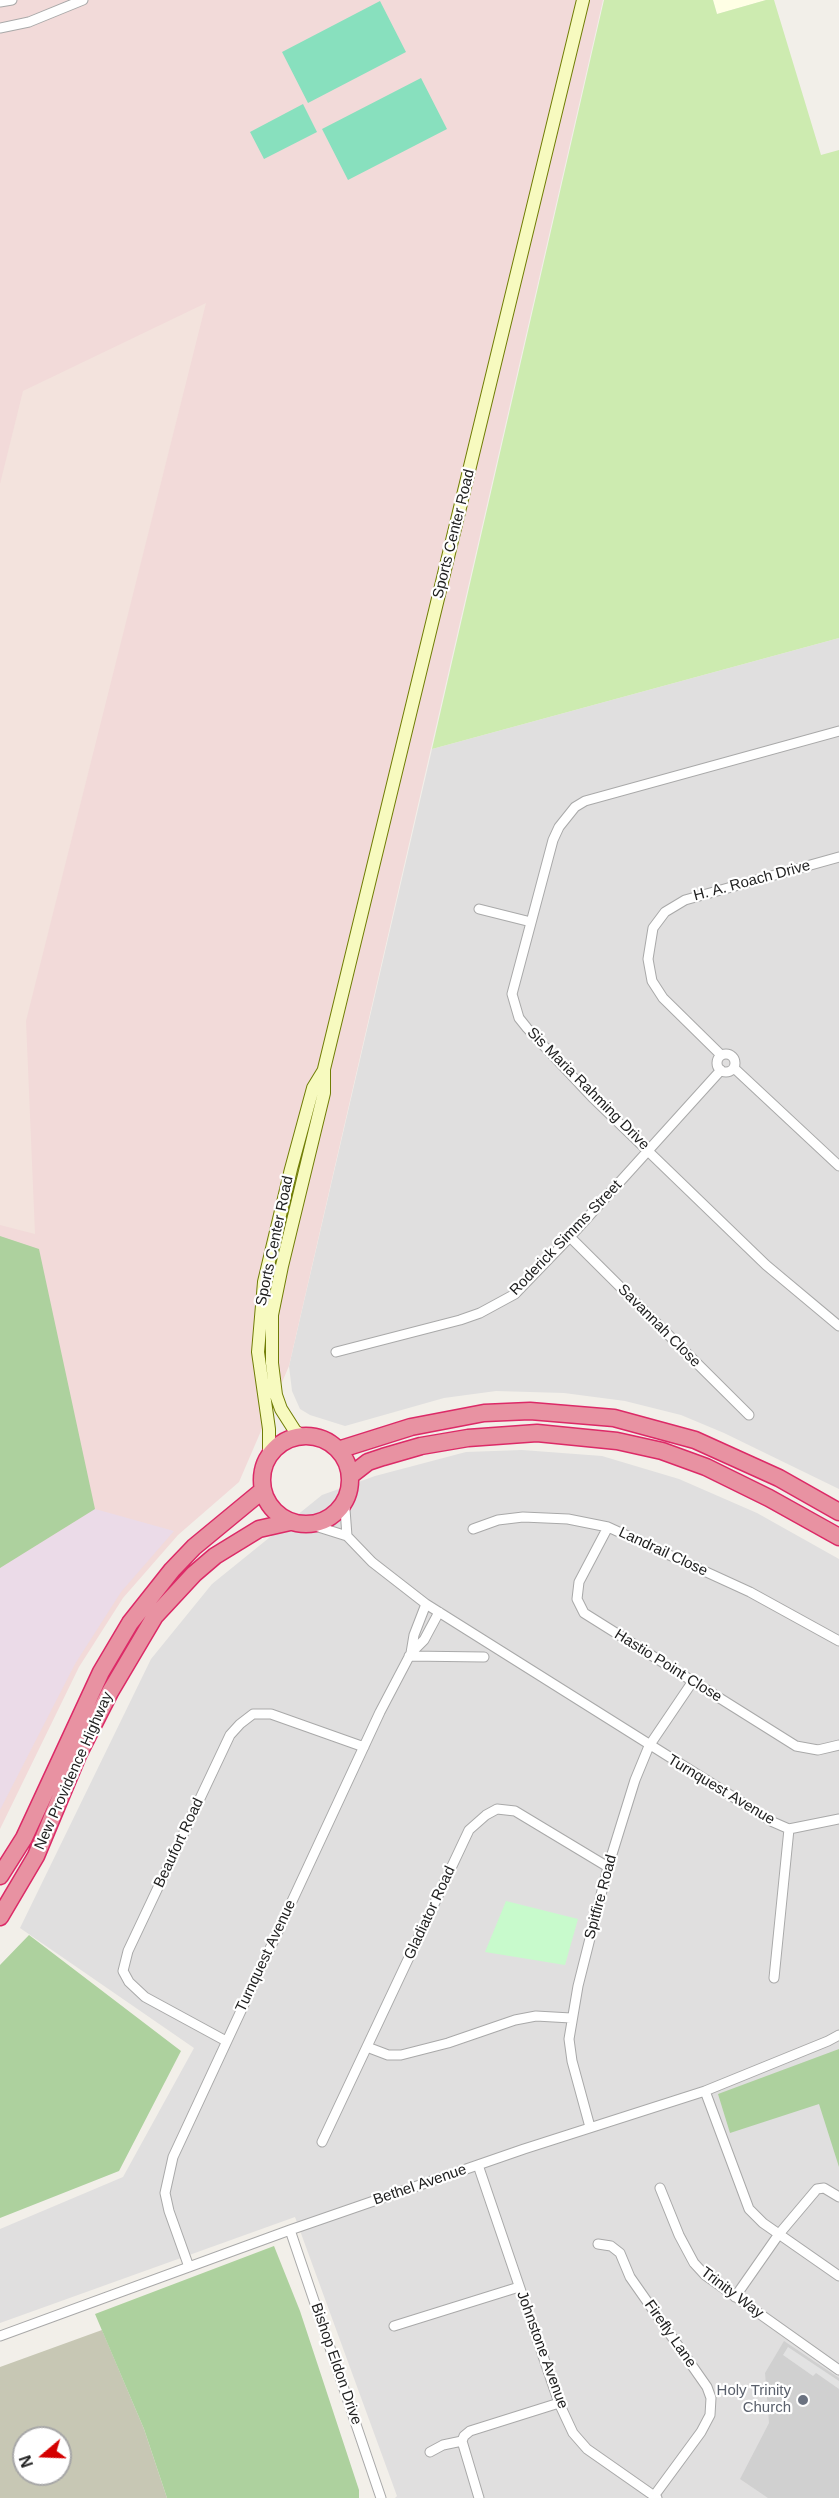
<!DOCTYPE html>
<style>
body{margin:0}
#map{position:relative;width:839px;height:2498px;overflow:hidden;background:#f2efe9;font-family:Arial,sans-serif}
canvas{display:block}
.north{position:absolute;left:12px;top:2426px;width:60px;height:60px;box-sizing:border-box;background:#fff;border:2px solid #a7a7a7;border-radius:50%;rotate:251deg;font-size:16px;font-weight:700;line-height:24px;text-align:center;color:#222}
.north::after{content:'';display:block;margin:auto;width:21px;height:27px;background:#d40000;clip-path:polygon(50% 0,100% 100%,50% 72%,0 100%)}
</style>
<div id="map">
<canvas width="839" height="2498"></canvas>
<div class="north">N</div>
</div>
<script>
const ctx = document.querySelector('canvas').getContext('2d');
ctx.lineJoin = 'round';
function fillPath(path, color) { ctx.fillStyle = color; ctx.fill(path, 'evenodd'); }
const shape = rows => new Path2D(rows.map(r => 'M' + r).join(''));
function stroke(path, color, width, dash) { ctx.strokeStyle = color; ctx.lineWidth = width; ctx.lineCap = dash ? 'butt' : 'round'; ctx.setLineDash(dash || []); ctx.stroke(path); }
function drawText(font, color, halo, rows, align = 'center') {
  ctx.font = font + ' Arial,sans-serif'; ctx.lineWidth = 4.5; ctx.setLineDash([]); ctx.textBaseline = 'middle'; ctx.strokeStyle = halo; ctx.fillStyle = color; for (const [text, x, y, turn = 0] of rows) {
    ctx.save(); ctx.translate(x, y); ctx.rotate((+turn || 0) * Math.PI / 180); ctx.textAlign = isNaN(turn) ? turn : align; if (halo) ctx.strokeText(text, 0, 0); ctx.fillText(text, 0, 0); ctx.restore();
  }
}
const residential = shape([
 [839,638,839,1489,724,1433,681,1415,625,1401,564,1393,496,1391,444,1398,345,1426,310,1415,300,1409,292,1391,289,1366,432,749],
 [522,1450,602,1456,679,1479,757,1513,839,1559,839,2498,395,2498,397,2496,295,2217,0,2323,0,2229,123,2177,194,2048,20,1928,151,1659,212,1584,322,1495,375,1476,466,1452]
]);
const commercial = shape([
 [0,0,603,0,289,1366,239,1482,178,1535,123,1598,79,1667,0,1829]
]);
const industrial = shape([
 [95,1509,174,1531,121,1592,75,1664,0,1810,0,1568]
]);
const education = shape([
 [713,0,766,0,717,14]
]);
const religious = shape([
 [784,2341,839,2378,839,2498,768,2498,740,2479,769,2423,765,2373]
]);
const military = shape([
 [206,303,26,1021,35,1234,0,1225,0,484,23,391]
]);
const construction = shape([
 [102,2330,144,2429,167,2498,0,2498,0,2367],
 [24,2438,60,2438,60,2474,24,2474]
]);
const grass = shape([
 [604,0,713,0,717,14,766,0,774,0,821,155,839,150,839,638,432,749]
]);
const forest = shape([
 [0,1236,39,1249,95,1509,0,1568],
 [29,1935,181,2051,119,2171,0,2218,0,1965],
 [839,2049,839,2167,819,2104,730,2133,718,2094],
 [274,2246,300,2311,359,2490,359,2498,167,2498,144,2429,95,2314]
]);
const park = shape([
 [506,1901,578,1919,565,1965,485,1952]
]);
const pitch = shape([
 [380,1,406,52,308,103,282,52],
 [421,78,447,129,348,180,322,129],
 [303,104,317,132,264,159,250,132]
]);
const parking = shape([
 [788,2347,839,2381,839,2389,816,2373,813,2376,783,2355]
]);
const street = shape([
 [0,2,12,0],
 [0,28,29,22,83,0],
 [839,731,585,801,575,807,559,827,553,840,512,994,519,1018,527,1028,592,1097,766,1265,839,1326],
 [479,909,531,922],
 '717 1063a9 9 0 1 1 18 0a9 9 0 1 1-18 0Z',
 [721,1055,663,998,652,981,648,959,653,928,665,912,685,900,839,857],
 [734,1068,839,1166],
 [570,1237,749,1415],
 [336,1352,460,1320,480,1313,515,1294,570,1237,721,1070],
 [312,1525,347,1536,372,1562,426,1604,773,1822,789,1829,839,1819],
 [608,1527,579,1582,577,1599,584,1613,796,1746,818,1750,839,1745],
 [473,1529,498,1520,523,1517,568,1519,608,1527,750,1592,839,1641],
 [347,1536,345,1509,347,1497],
 [411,1653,424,1640,439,1612],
 [409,1656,484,1657],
 [774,1978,789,1829],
 [226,2041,145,1997,129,1982,123,1971,128,1951,230,1735,240,1724,253,1714,271,1714,364,1747],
 [367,2047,388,2055,401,2055,448,2043,515,2020,536,2016,571,2018],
 [705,2091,749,2209,763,2223,839,2276],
 [590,2127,572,2061,569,2039,578,1986,608,1867,635,1780,649,1746,693,1681],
 [322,2142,469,1830,486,1815,497,1809,515,1811,608,1867],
 [478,2165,559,2403,573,2433,587,2449,657,2498],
 [660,2188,679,2235,694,2263,705,2275,839,2370],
 [290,2230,381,2498],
 [598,2244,611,2246,620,2253,630,2277,707,2387,711,2398,710,2415,701,2432,654,2496],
 [189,2267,169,2211,165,2193,173,2157,380,1712,411,1653,414,1635,426,1604],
 [735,2297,779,2234,817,2189,824,2188,839,2197],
 [394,2326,519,2287],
 [0,2336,290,2230,524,2149,705,2091,828,2041,839,2035],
 [430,2452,443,2445,462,2441],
 [479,2498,462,2441,464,2436,470,2431,559,2403]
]);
const secondary = shape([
 [302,1436,295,1431,281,1409,276,1395,272,1363,272,1315,282,1266,324,1093,324,1069,583,0],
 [269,1455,269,1429,258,1352,264,1282,291,1169,313,1088,324,1070]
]);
const highway = shape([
 '262 1480a44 44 0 1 1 88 0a44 44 0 1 1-88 0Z',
 [338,1450,411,1427,484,1413,530,1411,614,1418,695,1440,779,1478,839,1512],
 [350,1476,368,1462,383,1457,421,1446,468,1438,537,1433,617,1441,662,1451,706,1467,769,1498,839,1537],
 [0,1876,24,1838,101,1672,130,1623,172,1570,194,1547,263,1490],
 [0,1917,36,1856,78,1755,110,1692,155,1616,194,1574,215,1556,259,1529,290,1522]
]);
const markers = [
 [803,2400,6,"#6b7280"]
];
const streetNames = [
 ["Sports Center Road",454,534,-76],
 ["H. A. Roach Drive",752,881,-15],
 ["Sis Maria Rahming Drive",588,1089,45],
 ["Roderick Simms Street",566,1238,-46],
 ["Sports Center Road",275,1241,-78],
 ["Savannah Close",659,1326,45],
 ["Landrail Close",663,1552,25],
 ["Hastio Point Close",668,1666,32],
 ["New Providence Highway",74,1771,-66],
 ["Turnquest Avenue",721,1790,31],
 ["Beaufort Road",179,1843,-65],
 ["Spitfire Road",601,1897,-75],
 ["Gladiator Road",430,1913,-65],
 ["Turnquest Avenue",266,1956,-65],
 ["Bethel Avenue",420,2185,-19],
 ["Trinity Way",732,2293,37],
 ["Firefly Lane",670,2334,55],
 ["Johnstone Avenue",542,2350,70],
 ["Bishop Eldon Drive",336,2364,71]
];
const worshipNames = [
 ["Holy Trinity",791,2391],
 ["Church",791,2408]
];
fillPath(residential, '#e0dfdf');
fillPath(commercial, '#f2dad9');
fillPath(industrial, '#ebdbe8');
fillPath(education, '#ffffe5');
fillPath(religious, '#d0d0d0');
fillPath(military, '#f3e3dd');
fillPath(construction, '#c7c7b4');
fillPath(grass, '#cdebb0');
fillPath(forest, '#add19e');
fillPath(park, '#c8facc');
fillPath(pitch, '#88e0be');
fillPath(parking, '#e2e2e2');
stroke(street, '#a9a9a9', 11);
stroke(secondary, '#707d05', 14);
stroke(highway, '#dc2a67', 19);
stroke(street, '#fff', 9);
stroke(secondary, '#f7fabf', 12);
stroke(highway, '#e892a2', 16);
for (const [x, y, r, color] of markers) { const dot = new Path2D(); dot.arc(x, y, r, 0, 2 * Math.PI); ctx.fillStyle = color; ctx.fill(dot); stroke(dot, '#fff', 2); }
drawText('15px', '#222', '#fff', streetNames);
drawText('15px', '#5b616d', '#fff', worshipNames, 'right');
</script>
